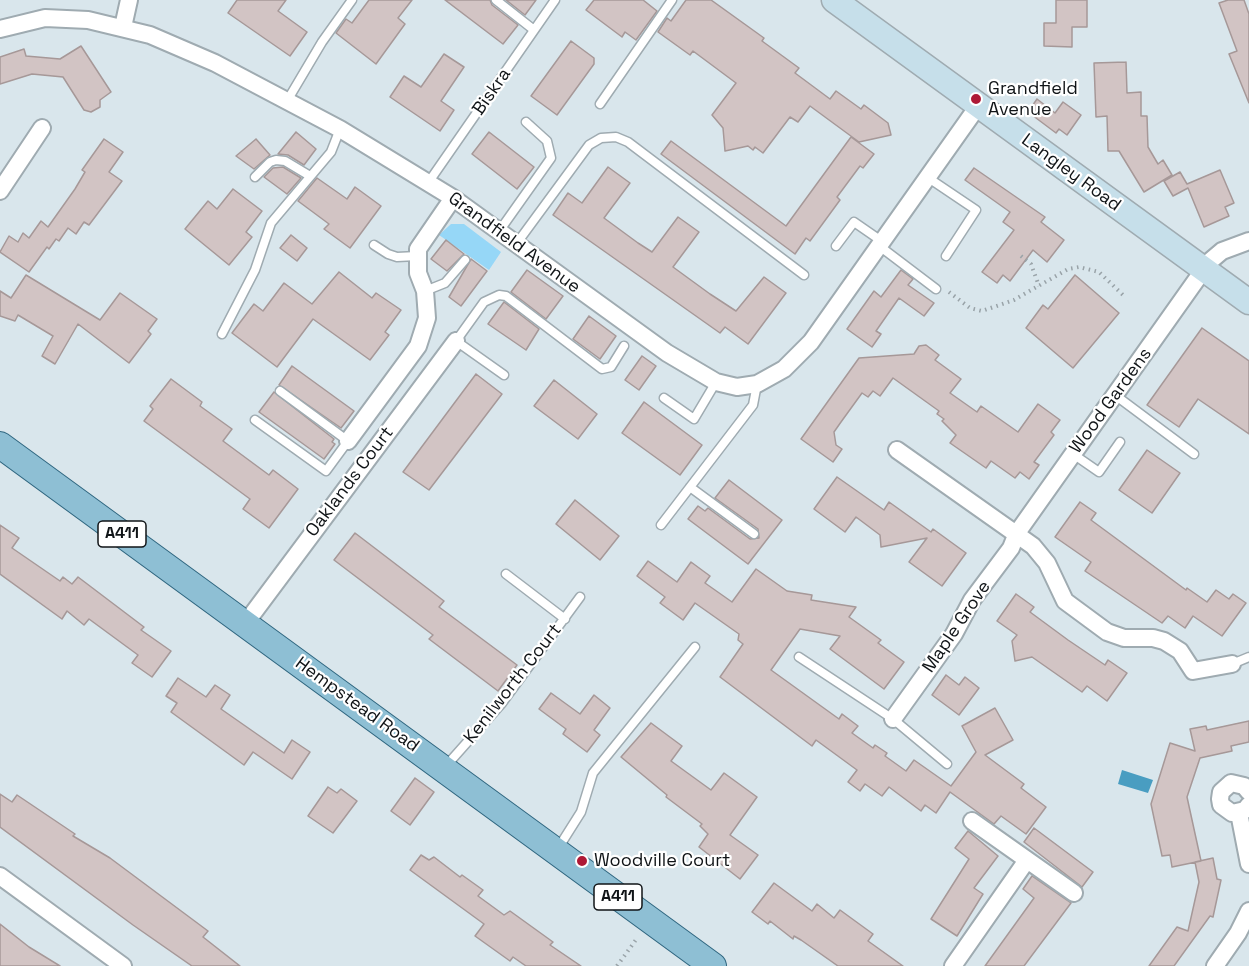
<!DOCTYPE html>
<style>
body{margin:0}
canvas{display:block;background:#d9e6ec}
</style>
<canvas width="1249" height="966"></canvas>
<script>
const ctx = document.querySelector('canvas').getContext('2d');
ctx.lineJoin = 'round';
function fillPath(path, color) { ctx.fillStyle = color; ctx.fill(path, 'evenodd'); }
const shape = rows => new Path2D(rows.map(r => 'M' + r).join(''));
function stroke(path, color, width, dash) { ctx.strokeStyle = color; ctx.lineWidth = width; ctx.lineCap = dash ? 'butt' : 'round'; ctx.setLineDash(dash || []); ctx.stroke(path); }
function drawText(font, color, halo, rows, align = 'center') {
  ctx.font = font + ' "Space Grotesk",sans-serif'; ctx.lineWidth = 4.5; ctx.setLineDash([]); ctx.textBaseline = 'middle'; ctx.strokeStyle = halo; ctx.fillStyle = color; for (const [text, x, y, turn = 0] of rows) {
    ctx.save(); ctx.translate(x, y); ctx.rotate((+turn || 0) * Math.PI / 180); ctx.textAlign = isNaN(turn) ? turn : align; if (halo) ctx.strokeText(text, 0, 0); ctx.fillText(text, 0, 0); ctx.restore();
  }
}
const green = shape([
 [451,224,464,224,501,252,489,270,439,235]
]);
const water = shape([
 [1122,770,1153,780,1148,793,1118,784]
]);
const building = shape([
 [237,0,286,0,278,11,307,32,290,56,228,13,237,0],
 [369,0,412,0,398,18,405,24,376,64,336,33,346,19,352,23,369,0],
 [445,0,490,0,492,5,518,25,503,44,445,0],
 [506,0,536,0,525,15,506,0],
 [594,0,643,0,657,11,636,40,625,32,622,37,586,10,594,0],
 [686,0,711,0,764,38,762,41,799,68,795,73,830,99,836,91,861,109,864,105,888,123,891,135,859,142,810,106,798,122,790,117,763,153,755,147,753,150,748,146,725,151,723,128,712,115,736,83,693,51,690,55,658,32,667,18,671,21,686,0],
 [1056,0,1087,0,1087,27,1072,27,1072,47,1044,46,1044,23,1056,23,1056,0],
 [1228,0,1244,0,1249,14,1249,103,1229,54,1237,51,1219,3,1228,0],
 [571,41,594,58,594,64,557,115,531,96,571,41],
 [81,46,111,92,100,100,100,107,91,112,84,110,63,77,32,74,0,84,0,57,24,49,26,56,60,59,81,46],
 [444,54,464,67,441,101,454,110,440,131,390,97,404,76,421,87,444,54],
 [1126,62,1127,93,1141,92,1141,116,1147,116,1148,147,1158,164,1163,160,1172,175,1144,192,1119,151,1108,151,1107,116,1096,117,1094,63,1126,62],
 [1037,99,1055,113,1063,102,1081,115,1067,135,1059,129,1056,133,1028,112,1037,99],
 [296,132,316,149,304,165,288,155,278,154,296,132],
 [489,132,534,167,517,189,472,154,489,132],
 [851,137,874,154,863,168,860,166,837,197,840,200,810,241,806,238,795,254,661,154,671,141,786,226,851,137],
 [104,139,123,152,109,172,122,181,89,225,84,222,76,234,68,228,59,241,56,239,49,249,47,247,29,272,0,252,9,236,18,242,23,233,29,238,41,221,48,227,75,189,85,172,82,170,104,139],
 [256,139,270,155,254,169,236,156,256,139],
 [283,167,301,178,287,194,264,177,273,168,283,167],
 [608,167,630,183,604,218,638,243,652,252,678,217,699,232,673,267,710,294,736,311,764,277,786,293,748,344,725,327,720,333,553,215,568,193,582,203,608,167],
 [974,168,1045,217,1041,222,1064,240,1047,262,1033,250,1010,281,1003,275,997,283,982,272,1014,230,1003,222,1010,212,965,180,974,168],
 [1220,170,1234,203,1225,207,1229,216,1204,227,1188,188,1173,196,1164,181,1180,172,1187,184,1220,170],
 [317,178,347,199,355,187,381,206,350,248,324,229,329,224,298,201,317,178],
 [233,189,262,211,246,232,252,237,229,265,185,229,208,201,217,209,233,189],
 [291,235,307,248,297,261,280,248,291,235],
 [446,240,464,254,447,271,431,259,446,240],
 [471,259,487,271,461,306,449,297,471,259],
 [527,270,563,296,546,319,511,292,527,270],
 [901,270,913,279,908,285,934,303,924,316,899,298,876,331,881,334,872,347,847,329,874,291,881,297,901,270],
 [339,272,372,298,376,293,401,310,385,332,389,335,370,360,313,319,277,367,232,333,254,304,263,311,284,283,312,304,339,272],
 [26,275,100,320,120,293,157,319,148,331,151,334,129,363,78,324,55,364,42,356,53,336,18,315,15,321,0,316,0,291,11,298,26,275],
 [1075,275,1119,313,1073,368,1026,328,1043,305,1048,309,1075,275],
 [504,302,539,329,526,350,488,324,504,302],
 [589,316,616,336,600,359,573,339,589,316],
 [1202,328,1249,361,1249,434,1198,399,1179,427,1147,405,1202,328],
 [926,345,939,355,935,360,961,379,950,393,977,412,981,406,1018,432,1038,404,1060,420,1051,432,1054,435,1034,462,1039,465,1029,479,1020,472,1015,478,991,461,986,468,950,443,956,435,942,421,944,419,937,414,939,411,893,378,880,396,873,391,868,397,862,393,841,422,834,432,836,445,842,449,833,462,801,439,859,358,914,354,919,346,926,345],
 [642,356,656,366,639,390,625,380,642,356],
 [292,366,354,411,341,428,279,385,292,366],
 [476,374,502,394,429,490,403,472,476,374],
 [171,379,202,402,200,406,232,429,223,441,269,475,273,470,298,489,269,528,243,509,250,499,144,421,153,409,150,406,171,379],
 [554,380,597,414,578,439,534,406,554,380],
 [274,392,334,439,332,442,335,444,324,459,259,412,274,392],
 [644,402,702,445,680,475,622,433,644,402],
 [1147,450,1180,473,1152,513,1119,490,1147,450],
 [837,477,884,510,889,502,931,532,933,529,966,553,942,586,909,562,927,538,881,547,880,535,856,517,845,532,814,509,837,477],
 [729,480,782,520,748,564,688,519,698,506,705,511,708,508,750,539,759,538,758,529,715,498,729,480],
 [575,500,619,536,600,560,556,524,575,500],
 [1080,502,1096,513,1091,520,1186,590,1187,588,1207,602,1216,590,1229,599,1233,594,1246,603,1222,636,1193,616,1185,628,1168,616,1162,623,1085,571,1091,562,1055,537,1080,502],
 [0,525,19,538,12,548,60,581,63,577,72,584,78,577,144,627,141,630,171,651,152,677,132,663,138,655,89,619,84,625,67,611,62,619,0,574,0,525],
 [355,533,444,601,439,607,517,665,498,691,429,639,433,635,334,560,355,533],
 [648,561,677,582,691,562,710,576,705,583,732,602,756,569,787,591,812,595,811,600,856,607,849,617,881,640,878,643,904,662,884,689,830,649,840,636,800,629,771,670,839,719,842,714,858,726,852,733,873,748,875,745,887,753,885,756,906,771,914,760,951,786,976,752,962,726,995,708,1013,740,985,755,1024,784,1021,788,1046,807,1026,834,1001,816,994,824,950,792,936,813,925,805,921,811,889,787,882,796,865,784,860,791,848,782,857,770,816,740,812,746,720,677,743,644,738,640,739,634,695,603,683,620,660,603,665,597,637,576,648,561],
 [1016,594,1034,607,1030,612,1068,640,1105,665,1108,660,1127,673,1107,701,1087,686,1082,692,1032,657,1015,661,1012,641,1017,635,997,621,1016,594],
 [946,675,959,685,965,677,979,688,959,715,932,695,946,675],
 [178,678,206,697,215,685,230,695,221,709,284,753,292,740,310,752,292,779,253,752,244,765,171,712,177,703,166,696,178,678],
 [551,693,580,714,594,695,610,708,594,730,600,735,587,752,563,734,566,729,539,709,551,693],
 [1249,721,1249,742,1231,746,1232,751,1200,758,1187,797,1201,861,1172,867,1170,855,1162,856,1151,804,1170,743,1195,751,1190,729,1206,726,1207,730,1249,721],
 [651,723,682,746,671,761,711,790,724,773,757,797,730,835,758,855,740,879,699,847,708,834,700,826,702,824,666,797,667,795,621,757,651,723],
 [415,778,434,792,410,825,391,811,415,778],
 [328,787,337,793,341,789,357,801,333,833,308,816,328,787],
 [0,794,12,802,17,795,75,834,73,836,110,858,208,931,203,937,240,966,192,966,133,925,0,827,0,794],
 [1034,828,1093,872,1082,887,1024,842,1034,828],
 [968,831,998,856,974,888,983,894,957,936,931,919,969,859,955,848,968,831],
 [421,855,429,860,434,857,460,877,462,875,483,890,478,896,504,915,510,911,553,942,550,945,581,966,526,966,513,957,510,961,475,936,484,924,410,870,421,855],
 [1213,858,1217,879,1221,880,1213,917,1210,916,1174,966,1149,966,1177,927,1188,931,1199,882,1195,862,1213,858],
 [1032,876,1071,903,1024,966,985,966,1034,898,1023,889,1032,876],
 [774,883,812,911,817,904,834,918,840,910,873,934,868,941,903,966,838,966,801,940,794,936,793,939,770,921,768,924,752,912,774,883],
 [0,924,29,947,60,966,0,966,0,924]
]);
const path = shape([
 [1021,256,1031,264,1039,286],
 [949,292,970,308,982,311,1014,300,1068,269,1079,267,1099,272,1123,295],
 [617,966,638,937]
]);
const lane = shape([
 [496,0,534,30],
 [287,101,322,42,352,0],
 [600,104,672,0],
 [255,177,270,162,276,160,285,161,310,176],
 [927,177,976,210,946,256],
 [428,183,555,0],
 [500,230,551,158,547,141,526,122],
 [517,243,589,145,601,138,616,137,628,142,804,275],
 [374,245,388,254,397,257,417,256],
 [878,245,936,289],
 [836,246,854,222,880,240],
 [425,291,445,283,465,260],
 [222,334,255,270,271,223,331,152,340,129],
 [504,375,456,341,484,302,499,295,506,296,602,369,611,367,624,346],
 [1115,395,1194,454],
 [664,398,694,419,716,382],
 [255,420,326,471,348,441,280,391],
 [1073,454,1099,472,1120,442],
 [690,487,754,534],
 [661,525,753,405,757,384],
 [506,574,565,619],
 [799,657,893,719,947,764],
 [1232,664,1249,657],
 [446,766,502,703,580,597],
 [557,850,581,812,593,773,695,647]
]);
const street = shape([
 [123,27,129,0],
 [0,29,45,18,88,20,150,35,215,63,340,129,453,198,667,353,716,382,737,387,757,384,784,369,811,342,978,106],
 [0,191,42,128],
 [348,441,418,346,427,318,425,291,418,273,418,249,453,198],
 [897,450,1033,546,1047,563,1065,601,1107,632,1124,638,1153,638,1164,641,1180,651,1193,671,1232,664],
 [245,624,456,341],
 [893,719,954,634,972,600,1011,548,1017,533,1209,262,1222,251,1249,241],
 [1249,792,1244,786,1231,783,1221,792,1220,799,1221,805,1232,813,1245,810,1249,805],
 [1239,813,1249,864],
 [972,821,1074,893],
 [0,876,123,966],
 [953,966,1027,860],
 [1215,966,1238,933,1249,911]
]);
const secondary = shape([
 [834,0,1249,302]
]);
const primary = shape([
 [0,445,713,966]
]);
const markers = [
 [976,99,6,"#ae1936"],
 [582,861,6,"#ae1936"]
];
const shields = [
 [122,534,48],
 [618,897,48]
];
const shieldNames = [
 ["A411",122,534],
 ["A411",618,897]
];
const poiNames = [
 ["Grandfield",988,89],
 ["Avenue",988,110],
 ["Woodville Court",594,861]
];
const streetNames = [
 ["Biskra",492,92,-55],
 ["Langley Road",1071,173,36],
 ["Grandfield Avenue",514,243,36],
 ["Wood Gardens",1111,401,-54],
 ["Oaklands Court",350,482,-53],
 ["Maple Grove",957,627,-56],
 ["Kenilworth Court",513,684,-52],
 ["Hempstead Road",357,705,36]
];
fillPath(green, '#96d7f7');
fillPath(water, '#499dc1');
fillPath(building, '#d2c4c4');
stroke(building, '#a69898', 1.5);
stroke(lane, '#9fabb1', 11);
stroke(street, '#9fabb1', 20);
stroke(secondary, '#9fabb1', 27);
stroke(primary, '#306780', 28);
stroke(path, '#99a3a8', 4, [1.5, 4.5]);
stroke(lane, '#fff', 8);
stroke(street, '#fff', 16);
stroke(secondary, '#c6dfea', 24);
stroke(primary, '#8ebfd4', 26);
for (const [x, y, r, color] of markers) { const dot = new Path2D(); dot.arc(x, y, r, 0, 2 * Math.PI); ctx.fillStyle = color; ctx.fill(dot); stroke(dot, '#fff', 2); }
for (const [x, y, w] of shields) { const box = new Path2D(); box.roundRect(x - w / 2, y - 13, w, 26, 4.5); ctx.fillStyle = '#fff'; ctx.fill(box); stroke(box, '#101417', 1.5); }
drawText('bold 16px', '#101417', null, shieldNames);
drawText('18px', '#101417', '#fff', poiNames, 'left');
drawText('18px', '#101417', '#fff', streetNames);
</script>
